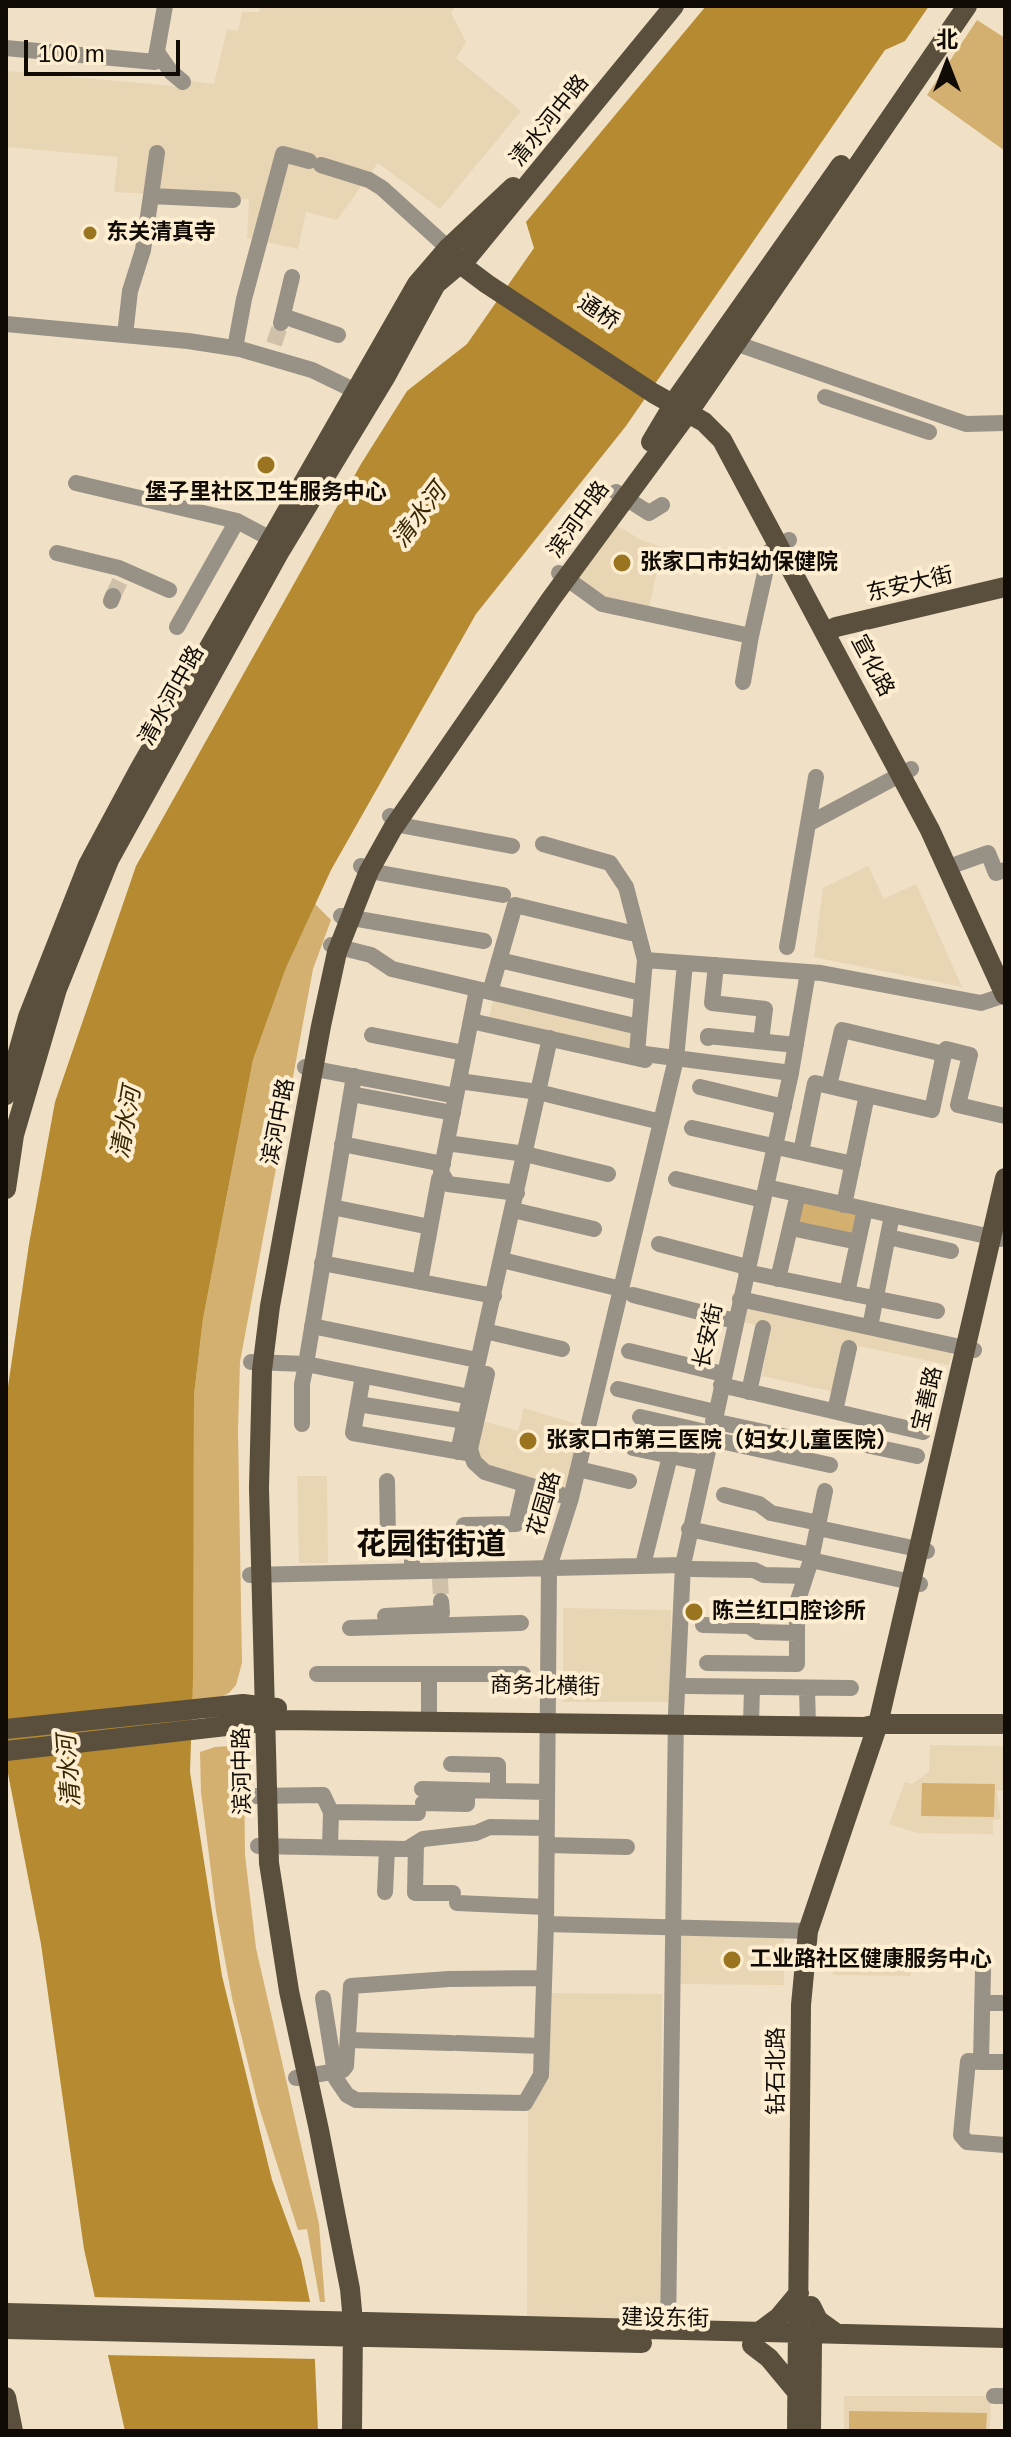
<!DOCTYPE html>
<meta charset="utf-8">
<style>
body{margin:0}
#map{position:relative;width:1011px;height:2437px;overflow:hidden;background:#f0e0c6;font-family:Arial,"Noto Sans SC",sans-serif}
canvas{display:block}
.frame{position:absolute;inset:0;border:8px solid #100b04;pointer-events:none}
.north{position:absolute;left:907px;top:24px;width:80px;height:80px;-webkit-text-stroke:6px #fdeed2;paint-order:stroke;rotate:0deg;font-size:22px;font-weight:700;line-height:32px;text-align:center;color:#100b04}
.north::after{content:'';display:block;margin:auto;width:28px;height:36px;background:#100b04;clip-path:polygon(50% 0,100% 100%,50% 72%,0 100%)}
.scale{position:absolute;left:24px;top:40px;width:156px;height:36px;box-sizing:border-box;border:4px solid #100b04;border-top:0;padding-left:10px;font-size:24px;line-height:28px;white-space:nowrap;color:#100b04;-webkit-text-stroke:6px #fdeed2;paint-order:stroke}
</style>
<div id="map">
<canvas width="1011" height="2437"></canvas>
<div class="frame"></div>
<div class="north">北</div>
<div class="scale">100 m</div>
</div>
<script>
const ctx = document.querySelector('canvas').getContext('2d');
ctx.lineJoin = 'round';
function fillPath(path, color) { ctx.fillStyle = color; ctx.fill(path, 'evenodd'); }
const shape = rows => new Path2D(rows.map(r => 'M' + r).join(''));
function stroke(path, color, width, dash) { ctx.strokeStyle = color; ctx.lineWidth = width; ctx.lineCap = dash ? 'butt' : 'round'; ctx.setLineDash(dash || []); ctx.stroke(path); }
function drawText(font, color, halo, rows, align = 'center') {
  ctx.font = font + ' Arial,"Noto Sans SC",sans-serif'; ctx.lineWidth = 8; ctx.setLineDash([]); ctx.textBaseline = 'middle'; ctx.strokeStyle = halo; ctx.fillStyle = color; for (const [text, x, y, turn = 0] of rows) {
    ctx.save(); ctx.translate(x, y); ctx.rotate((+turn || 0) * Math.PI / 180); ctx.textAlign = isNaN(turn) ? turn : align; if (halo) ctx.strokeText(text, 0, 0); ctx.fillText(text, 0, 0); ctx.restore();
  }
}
const built = shape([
 [260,6,456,6,451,13,466,42,456,58,521,111,440,209,378,163,337,220,306,212,298,249,247,238,249,199,114,192,118,157,6,147,6,71,185,87,186,80,214,84,227,29,238,31,242,12,259,12],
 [616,525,641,540,662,547,648,613,602,602,574,578],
 [868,866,884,899,916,884,962,987,814,957,823,888],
 [493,1000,633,1032,629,1051,489,1019],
 [746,1304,953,1349,949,1365,844,1343,834,1392,762,1376,771,1329,743,1322],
 [524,1408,583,1426,565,1491,478,1464,475,1458,482,1421,518,1431],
 [297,1476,327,1476,328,1563,299,1563],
 [563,1608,671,1610,671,1702,563,1702],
 [930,1745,1005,1746,1005,1791,997,1791,1001,1819,993,1820,993,1834,917,1833,889,1824,905,1782,912,1784,929,1772],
 [679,1935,784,1935,784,1985,679,1984],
 [833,1949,911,1950,911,1976,833,1975],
 [548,1993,662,1994,660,2319,527,2316,528,2106],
 [844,2396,991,2396,990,2431,844,2431]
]);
const green = shape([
 [977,20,1005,38,1005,151,927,95],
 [315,904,331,920,313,969,240,1362,238,1431,242,1663,236,1685,229,1693,221,1697,192,1700,194,1395,203,1319,253,1060,286,968],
 [800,1198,861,1211,855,1239,794,1226],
 [230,1746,244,1766,245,1855,256,1948,319,2224,325,2302,320,2302,307,2229,298,2230,258,2104,232,1998,216,1911,201,1792,200,1752,215,1747],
 [922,1783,995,1784,994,1817,921,1816],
 [849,2411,987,2413,986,2431,849,2431]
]);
const water = shape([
 [706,6,929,6,905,41,885,50,626,426,476,614,331,870,286,968,253,1060,203,1319,194,1395,193,1678,190,1772,222,1976,272,2180,301,2259,313,2316,318,2431,125,2431,84,2249,41,1944,6,1763,6,1400,29,1244,55,1102,136,866,361,464,407,391,467,344,534,248,526,222]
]);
const pier = shape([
 [90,2297,314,2302,319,2359,103,2355]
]);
const minorTunnel = shape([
 [274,344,281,323],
 [113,596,123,575],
 [440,1578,441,1601]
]);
const minor = shape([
 [6,48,155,62,165,6],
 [157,52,171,72,183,82],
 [321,165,369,180,382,188,448,248],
 [151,196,157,153],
 [283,316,338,335],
 [281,323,292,277],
 [6,324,188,341,240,349,312,370,366,396],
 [125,335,130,291,143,250,151,196,233,200],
 [726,338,735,343,966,424,1005,423],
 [235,348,244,299,283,154,309,161],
 [825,397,929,432],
 [76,483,237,521,271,539],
 [616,492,649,513,662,505],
 [57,553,119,568,169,590],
 [559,573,602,604,751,636],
 [111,601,113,596],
 [177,627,237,521],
 [743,682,751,636,770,551,789,540],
 [390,816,405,826,512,846],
 [808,824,911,769],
 [543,844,610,863,626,887,645,960],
 [957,864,988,853,996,873,1005,870],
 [361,866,369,871,503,895],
 [341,916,484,941],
 [331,945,371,955,392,969,477,989],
 [787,947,816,777],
 [499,960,642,993],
 [716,965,712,1003,765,1009,761,1041],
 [490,992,639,1027],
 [471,1021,645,1060],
 [372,1035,464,1053],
 [708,1038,708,1036,796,1045],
 [305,1067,456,1096],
 [791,1073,637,1053,645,960,821,973,981,1003,1005,995],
 [354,1076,306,1364,470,1397],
 [459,1081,538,1092,661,1122],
 [700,1087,784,1107],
 [351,1094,453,1113],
 [867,1095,932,1110,944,1054],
 [692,1128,853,1164],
 [447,1143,525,1154,608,1174],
 [342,1144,443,1164],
 [801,1152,815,1083,829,1086],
 [676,1179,763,1200],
 [766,1187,1000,1239],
 [517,1193,448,1184,441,1172,477,989,490,992,515,905,631,933],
 [844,1205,867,1095,829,1086,842,1030,944,1054,946,1049,970,1055,958,1105,1005,1116],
 [332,1207,430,1227],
 [513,1210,594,1229],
 [791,1228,858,1242],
 [888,1237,951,1251],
 [659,1244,747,1267],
 [502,1260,621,1289],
 [322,1263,494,1296],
 [746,1272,937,1311],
 [778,1279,798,1194],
 [420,1282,439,1179,443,1176],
 [847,1293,865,1209],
 [633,1295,735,1321],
 [740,1299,974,1350],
 [312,1326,477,1360],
 [870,1327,892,1215],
 [485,1331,562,1349],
 [629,1351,723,1374],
 [251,1362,306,1364,302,1384,302,1424],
 [487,1374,470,1449,474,1462,485,1472,571,1498],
 [363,1376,353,1433,467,1453],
 [721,1385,923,1432],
 [618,1389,715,1412],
 [749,1392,763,1328],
 [358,1404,465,1421],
 [835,1411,849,1348],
 [640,1417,710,1433],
 [713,1421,815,1443,843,1440,917,1456],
 [716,1440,830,1465],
 [633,1448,704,1463],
 [458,1452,550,1038],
 [578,1469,629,1481],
 [387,1481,388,1540],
 [724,1495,759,1504,771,1513,819,1523],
 [464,1525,516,1524,525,1484],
 [818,1528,927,1551],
 [689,1529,812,1555],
 [369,1540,412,1539,412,1570],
 [811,1560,920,1584],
 [643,1565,670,1456],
 [692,1569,754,1570,764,1575,806,1576],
 [250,1575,683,1565],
 [385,1616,442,1613,441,1601],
 [703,1625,749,1626,758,1632,797,1633],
 [350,1628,521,1623],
 [707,1663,797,1664,797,1603,811,1560,825,1491],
 [317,1674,523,1674],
 [687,1686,851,1688],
 [807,1688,808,1726],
 [429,1722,429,1674],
 [751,1725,752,1687],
 [451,1764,498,1765,498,1791],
 [422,1789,547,1792],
 [256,1796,323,1795,331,1812,330,1847],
 [423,1803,467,1804,467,1790],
 [331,1812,418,1813],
 [416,1844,415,1893,453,1893],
 [547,1845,627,1847],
 [258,1846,407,1849,423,1839,476,1833,490,1827,547,1828],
 [385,1892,387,1849],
 [457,1903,546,1907],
 [546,1924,808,1931],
 [983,1970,981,2062,968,2061,961,2135,967,2142,1005,2145],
 [323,1998,336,2079,347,2095,356,2100,525,2103,541,2075,546,1924,549,1567,571,1498,676,1059,685,963],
 [983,2003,1005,2003],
 [349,2040,452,2043],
 [457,2043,542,2046],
 [981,2062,1005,2062],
 [296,2078,343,2070,346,2066,351,1986,449,1979,544,1978],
 [668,2330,676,1713,683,1565,791,1073,808,972],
 [994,2396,1005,2396]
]);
const major = shape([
 [453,254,459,263,487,284,653,393,704,422,722,440,930,830,1005,995],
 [651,442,679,395,841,165],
 [827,632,836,627,1005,587],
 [6,1095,28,1017,88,865,139,770,417,284,448,248,513,187],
 [6,1189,14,1135,57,989,109,860,280,551,386,376,436,284,469,256,674,6],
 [6,1729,243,1704,277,1708],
 [6,1751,279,1720,864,1727,878,1724,1005,1724],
 [811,2306,818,2320,836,2333],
 [6,2313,1005,2338],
 [6,2329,642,2343],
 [759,2332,779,2317,799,2293],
 [752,2345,769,2358,798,2393],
 [6,2397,13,2431],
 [352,2431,353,2322,350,2289,319,2130,289,1991,269,1863,259,1488,262,1370,270,1306,321,1026,337,952,369,871,393,828,551,599,688,413,967,6],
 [797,2431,801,2005,808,1931,878,1724,1005,1178],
 [811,2431,812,2343]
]);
const markers = [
 [90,233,8,"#9b7420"],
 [266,465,10,"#9b7420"],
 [622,563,10,"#9b7420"],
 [528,1441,10,"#9b7420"],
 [694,1612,10,"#9b7420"],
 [732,1960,10,"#9b7420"]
];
const streetNames = [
 ["清水河中路",550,121,-51],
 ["通桥",598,313,33],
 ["滨河中路",579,520,-54],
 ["东安大街",910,585,-13],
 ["宣化路",872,666,62],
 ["清水河中路",172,696,-61],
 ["滨河中路",279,1122,-79],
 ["长安街",709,1336,-78],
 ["宝善路",928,1399,-77],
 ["花园路",545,1504,-74],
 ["商务北横街",545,1687,1],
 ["滨河中路",243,1771,-91],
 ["钻石北路",777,2071,-90],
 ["建设东街",665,2319,1]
];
const poiNames = [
 ["东关清真寺",106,233],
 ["堡子里社区卫生服务中心",266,493,"center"],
 ["张家口市妇幼保健院",640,563],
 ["张家口市第三医院（妇女儿童医院）",546,1441],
 ["陈兰红口腔诊所",712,1612],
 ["工业路社区健康服务中心",750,1960]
];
const waterNames = [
 ["清水河",420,516,-53],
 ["清水河",127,1123,-80],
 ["清水河",70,1771,-94]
];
const districtNames = [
 ["花园街街道",431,1546]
];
fillPath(built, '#e8d5b4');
fillPath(green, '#d3b070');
fillPath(water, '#b58a30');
fillPath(pier, '#f0e0c6');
stroke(minorTunnel, '#cec0a9', 16, [16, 8]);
stroke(minor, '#989186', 16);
stroke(major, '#5a4f3c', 20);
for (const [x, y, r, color] of markers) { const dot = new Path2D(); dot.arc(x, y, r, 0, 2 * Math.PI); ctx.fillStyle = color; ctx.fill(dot); stroke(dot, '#fdeed2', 3); }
drawText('22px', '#100b04', '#fdeed2', streetNames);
drawText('bold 22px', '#100b04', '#fdeed2', poiNames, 'left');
drawText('italic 24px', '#382700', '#fdeed2', waterNames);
drawText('bold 30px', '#100b04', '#fdeed2', districtNames);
</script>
